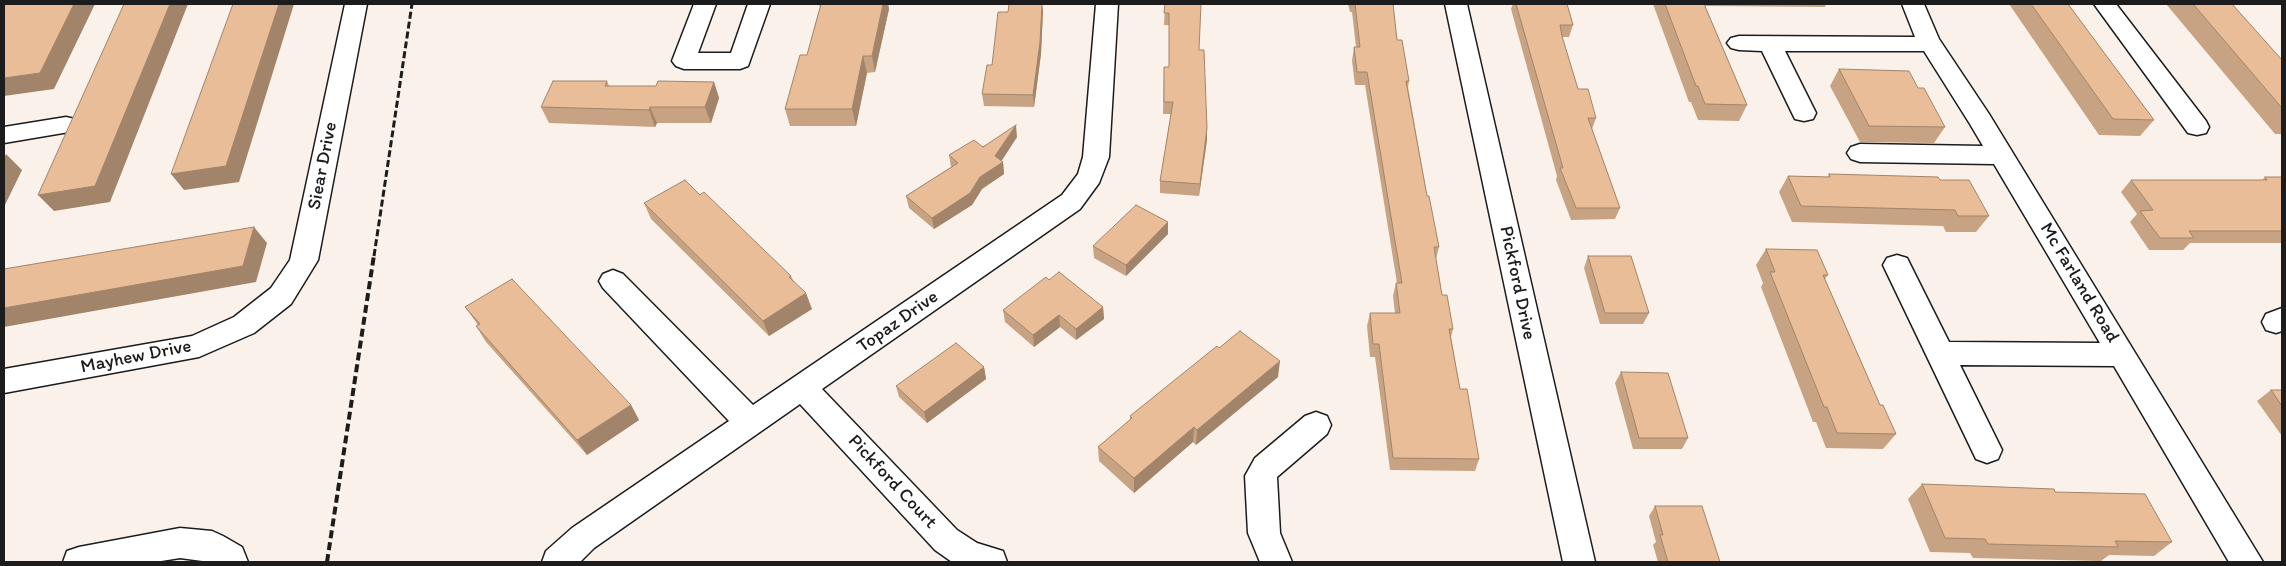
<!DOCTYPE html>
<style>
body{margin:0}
#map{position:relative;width:2286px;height:566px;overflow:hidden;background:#faf2ea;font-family:Itim,sans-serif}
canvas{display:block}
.frame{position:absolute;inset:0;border:5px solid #1c1c1c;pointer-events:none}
</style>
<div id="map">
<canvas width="2286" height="566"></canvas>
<div class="frame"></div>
</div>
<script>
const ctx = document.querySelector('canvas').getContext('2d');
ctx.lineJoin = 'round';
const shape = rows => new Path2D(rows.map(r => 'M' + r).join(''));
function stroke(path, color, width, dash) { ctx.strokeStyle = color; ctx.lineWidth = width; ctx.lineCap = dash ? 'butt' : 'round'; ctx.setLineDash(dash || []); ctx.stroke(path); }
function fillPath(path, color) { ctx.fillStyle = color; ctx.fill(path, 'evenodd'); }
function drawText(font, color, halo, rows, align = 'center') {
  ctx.font = font + ' Itim,sans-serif'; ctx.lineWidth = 4; ctx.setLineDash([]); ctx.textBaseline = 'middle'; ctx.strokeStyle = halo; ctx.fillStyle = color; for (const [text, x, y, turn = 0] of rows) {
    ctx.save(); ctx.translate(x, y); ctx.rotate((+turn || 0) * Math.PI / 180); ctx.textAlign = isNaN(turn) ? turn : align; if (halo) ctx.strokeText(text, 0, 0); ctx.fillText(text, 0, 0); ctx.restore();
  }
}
const minor = shape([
 [345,4,367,4,318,260,291,304,254,333,199,357,4,393,4,369,192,336,234,317,271,288,290,260,345,4],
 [694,4,716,4,698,53,731,53,748,4,770,4,748,66,740,69,684,69,676,66,672,61,694,4],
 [1096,4,1118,4,1109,157,1099,183,1080,209,822,389,957,530,977,543,1003,551,1007,562,952,562,935,550,800,404,594,548,580,562,542,562,546,551,572,528,729,421,603,288,599,281,603,274,613,270,623,274,753,405,1062,195,1078,174,1083,157,1096,4],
 [1445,4,1467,4,1595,562,1563,562,1445,4],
 [1902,4,1924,4,1939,39,1989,114,2263,562,2229,562,2114,366,1960,365,2002,450,1998,459,1987,463,1976,459,1883,265,1887,258,1897,255,1907,258,1949,342,2100,343,1994,164,1860,162,1851,159,1847,153,1851,147,1860,144,1983,146,1970,124,1924,51,1785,51,1816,113,1813,119,1804,121,1795,119,1792,113,1762,51,1739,50,1731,48,1727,43,1731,38,1739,36,1915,37,1902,4],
 [2094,4,2116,4,2206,121,2209,127,2206,133,2197,135,2188,133,2094,4],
 [66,117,75,119,78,125,75,131,4,143,4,127,66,117],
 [2282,308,2282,331,2276,333,2266,330,2262,322,2266,314,2282,308],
 [1316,412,1327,416,1331,425,1327,434,1277,477,1280,533,1292,562,1260,562,1248,533,1245,476,1255,458,1305,416,1316,412],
 [180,528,212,531,223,536,242,547,248,562,210,562,180,558,155,562,63,562,67,551,79,547,180,528]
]);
const railFar1 = shape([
 [374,256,412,4]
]);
const rail = shape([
 [327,562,374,255]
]);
const wall = shape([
 [819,4,888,4,889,9,875,72,867,73,856,126,790,126,785,109,807,55,820,7],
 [1165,4,1199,50,1207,128,1207,140,1199,196,1160,193,1160,181,1171,114,1163,114,1164,67,1169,67,1169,25,1164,25],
 [1348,4,1393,4,1397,40,1409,81,1408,87,1427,196,1439,247,1436,259,1442,295,1453,329,1451,337,1460,389,1479,459,1475,471,1390,470,1375,357,1370,357,1367,326,1370,313,1395,313,1393,296,1396,283,1397,283,1365,85,1355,85,1352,61,1354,47,1356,47,1352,12,1350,12],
 [1513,4,1567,4,1573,25,1569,37,1562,37,1578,89,1596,118,1592,129,1620,208,1615,219,1571,220,1556,180,1557,176,1511,9],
 [1653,4,1826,4,1825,7,1705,6,1747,105,1739,121,1698,120,1691,102,1689,102],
 [2009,4,2068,4,2154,120,2140,136,2099,135],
 [2166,4,2232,4,2282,60,2282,134,2275,134],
 [1043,10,1041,54,1034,107,984,106,982,94,992,65],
 [1839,69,1918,88,1945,127,1934,143,1860,142,1830,86],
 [607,81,609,86,656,86,714,82,719,98,711,123,657,123,655,127,549,123,541,107],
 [1017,137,1001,161,1003,162,1004,174,982,189,972,205,934,229,909,208,906,196,951,167,949,155],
 [1829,174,1940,180,1989,216,1976,232,1946,232,1943,226,1792,222,1779,192,1788,176,1828,177],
 [2265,177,2282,177,2282,243,2190,243,2183,250,2149,250,2130,222,2137,214,2121,192,2131,180,2262,180],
 [700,195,791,276,793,280,812,309,769,336,651,219,644,203],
 [1168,222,1168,234,1126,276,1094,258,1093,246],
 [1766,249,1828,275,1825,279,1880,405,1896,434,1883,449,1826,448,1816,422,1813,422,1761,287,1763,283,1756,265],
 [1588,256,1649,313,1643,324,1600,324,1584,268],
 [1049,280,1103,307,1104,319,1076,340,1060,327,1034,347,1005,322,1003,310],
 [465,307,631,405,639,420,587,455,486,342,476,326,478,325],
 [1219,348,1278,377,1196,445,1193,442,1134,493,1099,461,1098,447,1130,420,1130,416],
 [984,367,986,379,927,423,899,397,896,386],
 [1621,372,1688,438,1682,449,1633,449,1615,383],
 [2271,390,2282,390,2282,436,2257,401],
 [1922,484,2055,492,2172,542,2154,556,2109,555,2101,561,1973,558,1970,553,1930,552,1908,499],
 [1655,506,1720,562,1658,562,1653,545,1656,542,1649,516]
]);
const shadedWall = shape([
 [74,4,95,4,54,89,4,96,4,78],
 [170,4,188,4,110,202,54,211,38,195],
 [279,4,294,4,239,182,184,190,171,174],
 [883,4,888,4,889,9,875,72,872,56],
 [1042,4,1043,10,1041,54,1034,107,1033,95],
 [863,56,867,73,856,126,852,109],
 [714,82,719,98,711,123,705,107],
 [650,107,657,123,655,127,649,110],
 [1016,125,1017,137,999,165,1003,162,1004,174,982,189,972,205,934,229,932,218,980,177,995,156],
 [1207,128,1207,140,1199,196,1200,184],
 [6,154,22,170,4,207,4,158],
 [1168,222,1168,234,1126,276,1126,265],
 [254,227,267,243,256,282,4,327,4,308],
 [806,293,812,309,769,336,763,321],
 [1103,307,1104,319,1076,340,1076,329],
 [1059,315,1060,327,1034,347,1033,335],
 [1280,361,1278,377,1196,445,1197,430],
 [984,367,986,379,927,423,924,412],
 [631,405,639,420,587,455,577,440],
 [1194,427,1193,442,1134,493,1134,478]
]);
const building = shape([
 [4,4,74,4,40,73,4,78,4,4],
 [124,4,170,4,95,186,38,195,124,4],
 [233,4,279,4,226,166,171,174,233,4],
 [821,4,883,4,872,56,863,56,852,109,785,109,800,55,807,55,821,4],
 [1009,4,1042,4,1040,42,1033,95,982,94,987,65,992,65,998,12,1008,12,1009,4],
 [1165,4,1201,4,1199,50,1204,50,1207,128,1200,184,1160,181,1173,102,1164,102,1164,67,1169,67,1169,13,1164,13,1165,4],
 [1355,4,1393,4,1397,40,1402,40,1409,81,1406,81,1427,196,1429,196,1439,247,1434,247,1442,295,1447,295,1453,329,1449,329,1460,389,1467,389,1479,459,1393,458,1379,344,1373,344,1370,313,1400,313,1396,283,1402,283,1367,72,1357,72,1354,47,1360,47,1355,4],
 [1516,4,1567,4,1573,25,1560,25,1562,36,1578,89,1588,89,1596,118,1588,118,1620,208,1576,208,1560,168,1563,168,1516,4],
 [1665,4,1704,4,1747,105,1705,104,1698,86,1696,86,1665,4],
 [2031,4,2068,4,2154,120,2113,119,2031,4],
 [2193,4,2232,4,2282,60,2282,108,2193,4],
 [1839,69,1909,71,1918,88,1924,88,1945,127,1869,126,1839,69],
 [553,81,607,81,605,86,656,86,658,81,714,82,705,107,650,107,649,110,541,107,553,81],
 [1016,125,995,156,1003,162,980,177,970,193,932,218,906,196,958,163,949,155,974,140,983,147,1016,125],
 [1829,174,1938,177,1940,180,1969,180,1989,216,1958,216,1955,210,1801,206,1788,176,1830,177,1829,174],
 [2265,177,2282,177,2282,231,2189,231,2194,238,2160,238,2140,211,2153,210,2131,180,2267,180,2265,177],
 [685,180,700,195,704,192,791,276,789,277,806,293,763,321,644,203,685,180],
 [1136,205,1168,222,1126,265,1093,246,1136,205],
 [254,227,243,266,4,308,4,269,254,227],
 [1766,249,1817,250,1828,275,1823,275,1880,405,1883,405,1896,434,1837,433,1827,407,1824,407,1770,272,1775,272,1766,249],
 [1588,256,1631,256,1649,313,1605,313,1588,256],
 [1059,272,1103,307,1076,329,1059,315,1033,335,1003,310,1046,277,1049,280,1059,272],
 [512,279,631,405,577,440,476,326,480,324,465,307,512,279],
 [1240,331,1280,361,1197,430,1194,427,1134,478,1098,447,1132,418,1130,416,1217,346,1219,348,1240,331],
 [956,343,984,367,924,412,896,386,956,343],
 [1621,372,1668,373,1688,438,1639,438,1621,372],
 [2271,390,2282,390,2282,406,2271,390],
 [1922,484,2054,489,2055,492,2145,494,2172,542,2115,541,2118,547,1988,544,1985,539,1945,538,1922,484],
 [1655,506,1702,506,1720,562,1668,562,1660,535,1663,535,1655,506]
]);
const streetNames = [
 ["Siear Drive",323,166,-79],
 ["Pickford Drive",1517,283,78],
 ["Mc Farland Road",2079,283,59],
 ["Topaz Drive",898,322,-35],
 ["Mayhew Drive",136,357,-11],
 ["Pickford Court",892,482,47]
];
stroke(minor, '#1c1c1c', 3);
fillPath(minor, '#fff');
stroke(railFar1, '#1c1c1c', 3, [7, 3]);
stroke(rail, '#1c1c1c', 4, [8, 4]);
fillPath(wall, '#c8a383');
fillPath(shadedWall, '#a2846a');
fillPath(building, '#e8bd98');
stroke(building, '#a2846a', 1);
drawText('19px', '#1c1c1c', '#fff', streetNames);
</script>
